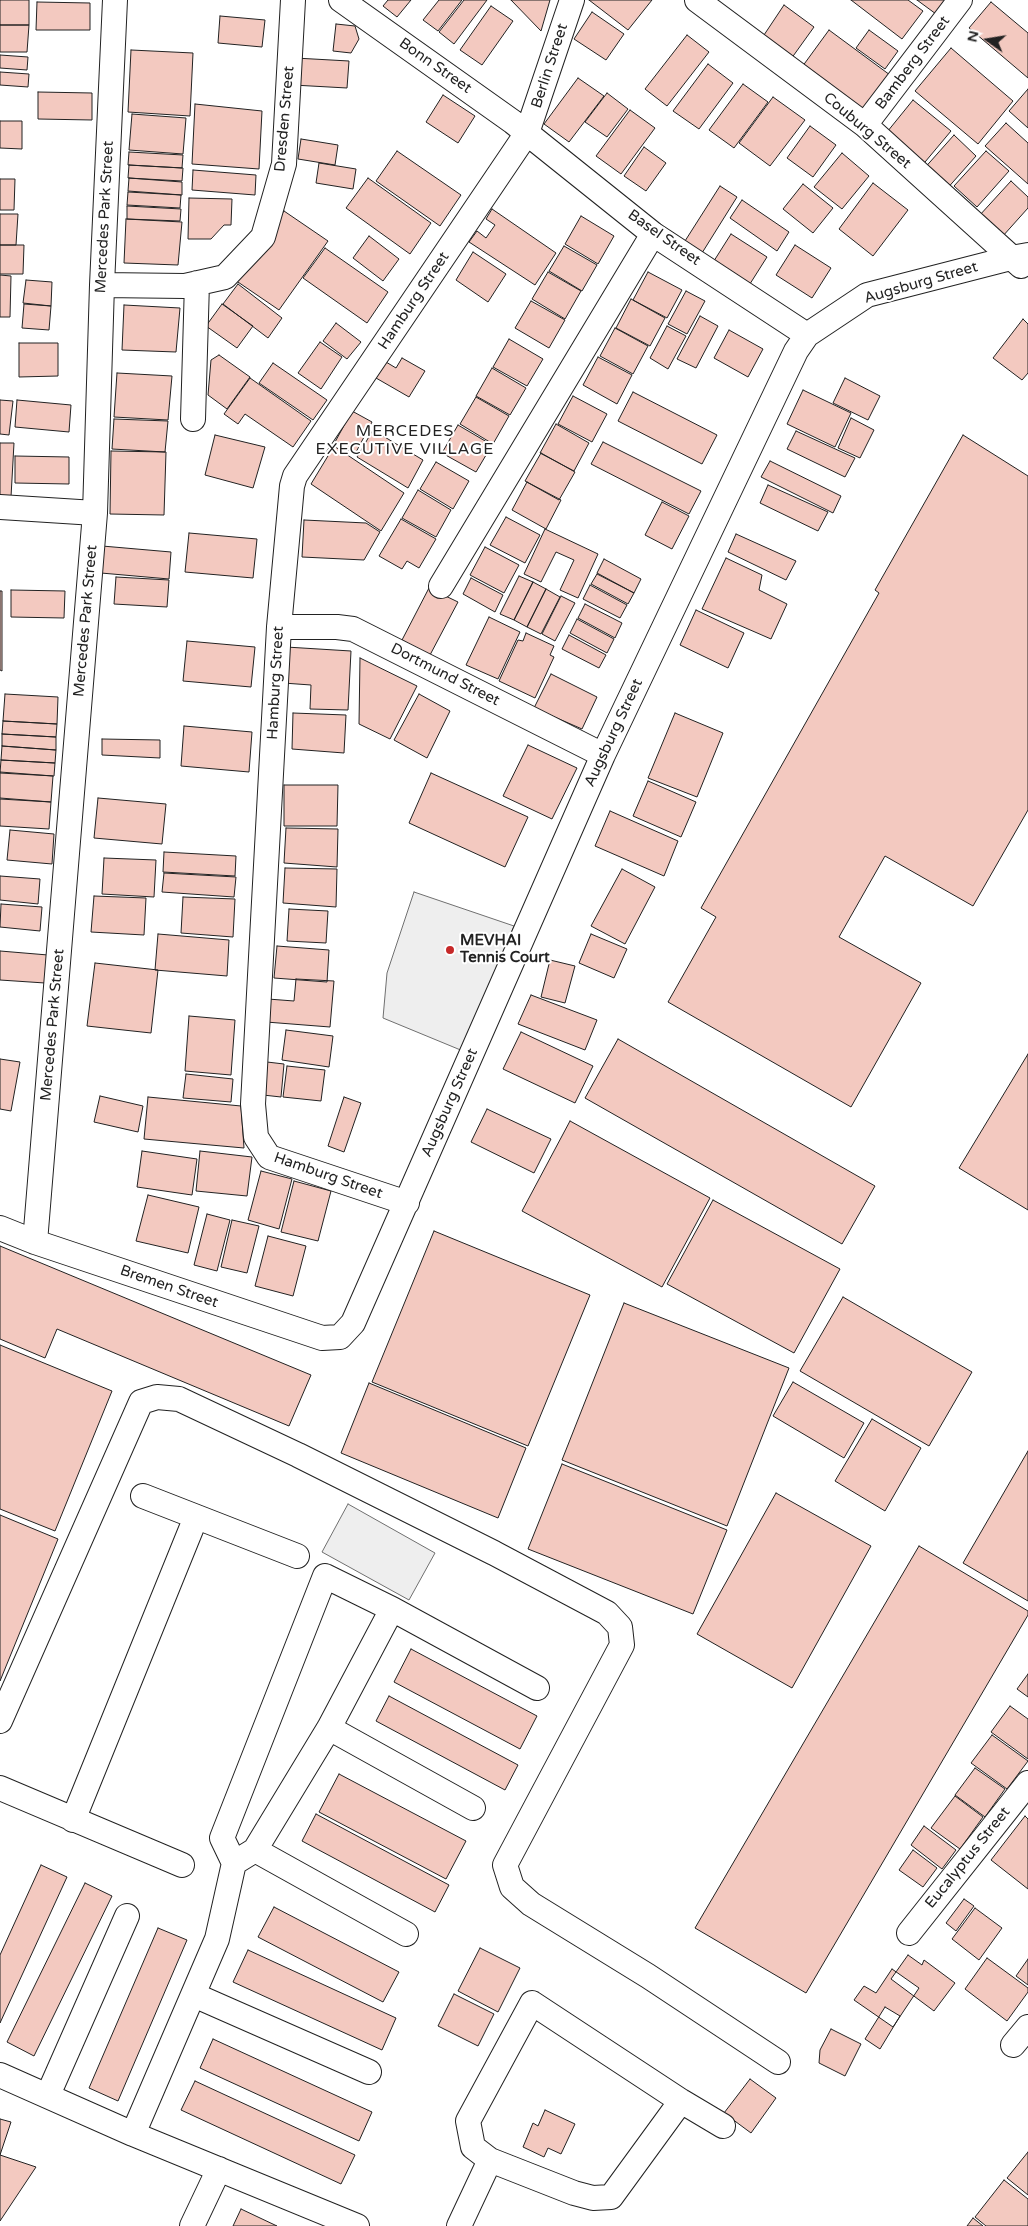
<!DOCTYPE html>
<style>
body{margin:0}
#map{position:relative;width:1028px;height:2226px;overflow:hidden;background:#fff;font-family:"Varela Round",sans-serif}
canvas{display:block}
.north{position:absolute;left:963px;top:15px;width:50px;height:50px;-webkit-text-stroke:4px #fff;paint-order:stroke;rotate:283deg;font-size:14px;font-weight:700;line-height:20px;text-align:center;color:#222}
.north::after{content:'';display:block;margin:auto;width:18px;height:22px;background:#222;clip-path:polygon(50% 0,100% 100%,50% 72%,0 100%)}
</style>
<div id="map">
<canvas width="1028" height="2226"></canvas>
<div class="north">N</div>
</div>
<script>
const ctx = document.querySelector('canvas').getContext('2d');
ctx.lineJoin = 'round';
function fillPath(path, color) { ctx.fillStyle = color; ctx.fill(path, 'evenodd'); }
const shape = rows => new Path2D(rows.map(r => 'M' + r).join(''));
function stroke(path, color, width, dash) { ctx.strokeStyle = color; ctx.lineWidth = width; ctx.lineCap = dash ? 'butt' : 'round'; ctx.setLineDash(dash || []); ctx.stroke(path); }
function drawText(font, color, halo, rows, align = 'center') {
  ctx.font = font + ' "Varela Round",sans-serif'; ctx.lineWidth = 4; ctx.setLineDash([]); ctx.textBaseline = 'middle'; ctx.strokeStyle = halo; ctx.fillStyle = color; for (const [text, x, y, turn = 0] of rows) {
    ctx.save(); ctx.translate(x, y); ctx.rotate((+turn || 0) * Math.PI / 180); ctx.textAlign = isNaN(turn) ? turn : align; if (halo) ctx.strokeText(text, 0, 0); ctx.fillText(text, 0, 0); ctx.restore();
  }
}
const green = shape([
 [414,892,514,926,463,1051,383,1018,387,973,414,892],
 [348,1504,435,1553,409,1600,322,1552,348,1504]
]);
const building = shape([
 [0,0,29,0,29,25,0,25,0,0],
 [388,0,411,0,397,17,383,6,388,0],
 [439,0,462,0,438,31,423,20,439,0],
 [464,0,487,0,454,44,439,32,464,0],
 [511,0,550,0,541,31,511,0],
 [589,0,652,0,628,30,589,0],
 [851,0,908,0,923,11,902,39,851,0],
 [917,0,946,0,936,14,917,0],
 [37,2,90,3,90,30,36,30,37,2],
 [991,2,1028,33,1028,78,969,28,991,2],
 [784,5,814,27,791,59,762,38,784,5],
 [491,6,513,21,482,65,460,50,491,6],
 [592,12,624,34,606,60,574,39,592,12],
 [220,16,265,20,262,47,218,43,220,16],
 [336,24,355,26,359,39,351,53,333,51,336,24],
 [0,25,29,25,27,52,0,52,0,25],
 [829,30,890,75,863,112,802,67,829,30],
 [869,30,898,51,885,69,856,48,869,30],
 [687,35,709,52,667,106,645,89,687,35],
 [951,48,1013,101,978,144,915,91,951,48],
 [131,50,193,53,190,116,128,112,131,50],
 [0,55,28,57,27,70,0,68,0,55],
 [295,58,349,61,347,88,293,85,295,58],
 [708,64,733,83,699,129,673,111,708,64],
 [0,72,29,74,28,87,0,85,0,72],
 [578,78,604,96,569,142,544,124,578,78],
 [743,84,768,102,734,148,709,130,743,84],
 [1028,89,1028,128,1009,111,1028,89],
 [38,92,92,93,92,120,38,119,38,92],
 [607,93,628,109,607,137,585,122,607,93],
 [443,95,475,116,458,143,426,122,443,95],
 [773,97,805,120,770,166,739,143,773,97],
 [913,100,951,131,920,168,883,137,913,100],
 [195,104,262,111,259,169,192,164,195,104],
 [630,110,655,128,621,174,596,156,630,110],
 [132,114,186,118,183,154,129,150,132,114],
 [0,121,22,121,22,149,0,148,0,121],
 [1006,123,1028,143,1028,184,985,146,1006,123],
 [810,126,836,145,813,177,787,158,810,126],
 [954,135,976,156,945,191,922,171,954,135],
 [301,139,338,145,335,165,298,159,301,139],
 [644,147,666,163,646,191,624,176,644,147],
 [397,151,461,195,440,226,376,181,397,151],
 [986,151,1009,171,977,207,954,186,986,151],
 [129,152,183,155,182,168,128,165,129,152],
 [842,153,869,176,842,209,814,187,842,153],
 [319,163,356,169,353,189,316,183,319,163],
 [129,165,183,168,182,181,128,178,129,165],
 [193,170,256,175,255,195,192,190,193,170],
 [129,178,182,182,182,195,128,191,129,178],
 [368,178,431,223,410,254,346,208,368,178],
 [0,179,15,179,14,210,0,210,0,179],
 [1011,181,1028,197,1028,208,1002,237,979,216,1011,181],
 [873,183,908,210,873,256,839,229,873,183],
 [803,184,833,208,813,233,783,209,803,184],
 [720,186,737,197,702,253,685,241,720,186],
 [128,192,181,195,180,208,127,205,128,192],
 [189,198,232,199,231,225,224,225,211,239,188,239,189,198],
 [742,200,789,232,777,251,730,218,742,200],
 [127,206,181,209,180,221,127,219,127,206],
 [492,209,556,253,535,285,469,242,477,231,486,238,495,225,486,219,492,209],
 [284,211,328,241,279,310,235,280,284,211],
 [0,214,18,214,16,245,0,245,0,214],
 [581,216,614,236,598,264,565,244,581,216],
 [126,219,182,222,178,265,124,263,126,219],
 [731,234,767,257,748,287,712,264,731,234],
 [369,236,399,259,383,281,353,258,369,236],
 [0,245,24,245,23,274,0,274,0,245],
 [795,245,831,268,812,298,776,275,795,245],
 [564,246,597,265,582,291,549,271,564,246],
 [325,248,388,292,367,323,303,278,325,248],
 [473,252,506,274,488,302,456,280,473,252],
 [548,272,581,291,565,319,532,299,548,272],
 [648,272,682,290,667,318,633,300,648,272],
 [0,275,11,276,10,317,0,317,0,275],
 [26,280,52,282,51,306,23,303,26,280],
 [238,284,282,318,268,338,223,304,238,284],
 [686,291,705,301,687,334,668,324,686,291],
 [631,299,665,318,650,346,616,328,631,299],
 [531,301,565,320,549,348,515,328,531,301],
 [24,304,51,306,49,330,22,328,24,304],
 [222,304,253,326,237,348,206,326,222,304],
 [124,305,180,308,176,352,122,350,124,305],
 [700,316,718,326,696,368,677,359,700,316],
 [1023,319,1028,324,1028,373,1022,380,993,358,1023,319],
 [336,323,361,342,347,359,323,341,336,323],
 [667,326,686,336,668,369,650,358,667,326],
 [615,328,648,346,633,374,600,356,615,328],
 [729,330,763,349,748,377,714,358,729,330],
 [509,339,543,359,527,386,493,367,509,339],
 [320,342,342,357,321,389,298,373,320,342],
 [19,343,58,343,58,376,19,377,19,343],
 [219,355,250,377,227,409,208,395,211,360,219,355],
 [598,357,632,375,617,404,583,385,598,357],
 [402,358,425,371,409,397,376,378,386,362,396,368,402,358],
 [273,363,327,400,313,420,259,383,273,363],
 [492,368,526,388,510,415,476,396,492,368],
 [117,373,172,376,168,420,114,417,117,373],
 [250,378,311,421,293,447,245,414,238,424,224,414,250,378],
 [845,378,880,396,868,420,833,403,845,378],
 [803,390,851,413,835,447,787,424,803,390],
 [633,392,717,435,702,464,618,421,633,392],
 [573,396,607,414,592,442,558,424,573,396],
 [476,397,509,416,493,444,460,424,476,397],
 [0,400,13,401,9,435,0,434,0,400],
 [17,400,71,405,69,432,15,427,17,400],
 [352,411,372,422,355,454,335,442,352,411],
 [851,418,874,430,860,458,838,448,851,418],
 [114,419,168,421,165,452,112,449,114,419],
 [556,424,589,443,574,471,540,453,556,424],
 [458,425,492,445,476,472,442,453,458,425],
 [373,430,423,460,408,488,357,457,373,430],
 [796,431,855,458,845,477,787,449,796,431],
 [215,435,265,447,253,488,205,475,215,435],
 [963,435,1028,476,1028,810,973,906,885,856,839,937,921,983,851,1107,668,1002,716,917,701,908,879,593,875,590,963,435],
 [603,442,701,491,689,514,591,464,603,442],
 [0,443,14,443,11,497,0,496,0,443],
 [334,446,404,493,381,531,311,484,334,446],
 [111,451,166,452,164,515,110,514,111,451],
 [541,453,575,472,559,500,525,481,541,453],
 [15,456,69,457,69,484,15,483,15,456],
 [770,461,841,496,833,513,761,477,770,461],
 [436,462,469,481,453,509,420,489,436,462],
 [527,482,561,500,546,529,512,510,527,482],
 [768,485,828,512,818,531,760,503,768,485],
 [418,490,451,510,436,537,402,518,418,490],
 [662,502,689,516,672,549,645,535,662,502],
 [506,517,540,535,525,563,490,545,506,517],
 [401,519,436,539,419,568,407,561,402,569,379,556,401,519],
 [304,520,366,523,380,532,364,560,302,557,304,520],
 [545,529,598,554,578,598,560,590,574,560,556,552,541,582,524,574,545,529],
 [189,533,257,539,253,578,185,572,189,533],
 [736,534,796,561,786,580,728,552,736,534],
 [102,546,171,552,169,579,101,573,102,546],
 [485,547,519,565,504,593,470,575,485,547],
 [726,558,762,575,759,590,787,604,771,639,702,609,726,558],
 [604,559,641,579,634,593,597,573,604,559],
 [597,574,634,593,628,604,591,584,597,574],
 [519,576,533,582,514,620,500,614,519,576],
 [116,577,169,580,167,607,114,604,116,577],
 [471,578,503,595,495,612,463,594,471,578],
 [533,582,546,589,527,627,514,620,533,582],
 [590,585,627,605,620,618,583,599,590,585],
 [429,588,458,602,430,655,402,640,429,588],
 [546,589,560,597,541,634,527,627,546,589],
 [11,590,65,591,64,618,11,617,11,590],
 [0,591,2,591,2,671,0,670,0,591],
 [561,596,575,603,555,641,542,634,561,596],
 [585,604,622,623,615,638,578,618,585,604],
 [696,610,744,633,728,668,680,645,696,610],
 [489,617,520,632,498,679,466,665,489,617],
 [577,619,614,639,607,653,570,633,577,619],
 [526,633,554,646,550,655,554,657,535,698,499,681,518,640,523,641,526,633],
 [569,635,606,655,599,668,562,649,569,635],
 [187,641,255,647,251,687,183,681,187,641],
 [286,647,351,651,348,710,310,709,311,685,283,683,286,647],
 [360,658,417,686,390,739,359,724,360,658],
 [551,674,597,697,582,729,534,708,551,674],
 [5,694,58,697,57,724,3,721,5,694],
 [419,694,450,711,427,758,394,740,419,694],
 [293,713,346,715,344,753,292,749,293,713],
 [675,713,723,733,697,797,648,778,675,713],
 [3,721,57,724,56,737,2,734,3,721],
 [184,726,252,732,249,772,181,766,184,726],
 [2,734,56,737,56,750,2,746,2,734],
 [102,739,160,740,160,758,102,755,102,739],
 [528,745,577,768,552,819,503,796,528,745],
 [2,746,56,750,55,763,1,760,2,746],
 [1,760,55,763,54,776,0,773,1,760],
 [0,772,53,776,51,802,0,798,0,772],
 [431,773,528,817,505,867,409,823,431,773],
 [648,781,696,802,681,837,633,816,648,781],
 [284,785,338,785,337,826,284,826,284,785],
 [98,798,166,804,162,844,94,838,98,798],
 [0,799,51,802,49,829,0,826,0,799],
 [610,811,678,841,664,876,595,846,610,811],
 [286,828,338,829,337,867,284,863,286,828],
 [10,830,54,834,52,864,7,860,10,830],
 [164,852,236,856,235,876,163,872,164,852],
 [104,858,156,860,154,897,102,894,104,858],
 [285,868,337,869,336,907,283,903,285,868],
 [622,869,655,887,625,944,591,926,622,869],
 [164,873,236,877,234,897,162,892,164,873],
 [0,876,40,879,38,904,0,900,0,876],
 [94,896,146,898,144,935,91,932,94,896],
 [183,897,235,899,233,937,181,933,183,897],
 [1,904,42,907,40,931,0,927,1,904],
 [289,909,328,911,326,943,287,941,289,909],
 [158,934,229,940,227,976,155,970,158,934],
 [591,934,627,949,614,978,579,963,591,934],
 [277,946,329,950,327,982,274,978,277,946],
 [0,951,48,955,45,983,0,980,0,951],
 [550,960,575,966,565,1003,541,997,550,960],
 [95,963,158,970,151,1033,87,1026,95,963],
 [296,979,334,981,330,1027,266,1022,268,999,294,1001,296,979],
 [531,995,597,1020,585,1050,518,1024,531,995],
 [189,1016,235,1020,231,1075,185,1071,189,1016],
 [286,1030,333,1036,329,1067,282,1060,286,1030],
 [521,1032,593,1066,575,1103,503,1069,521,1032],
 [618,1039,875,1186,842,1244,585,1098,618,1039],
 [1028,1054,1028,1210,959,1168,1028,1054],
 [0,1059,20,1062,11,1111,0,1109,0,1059],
 [267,1062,284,1064,281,1097,263,1095,267,1062],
 [287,1066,325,1070,321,1101,283,1097,287,1066],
 [186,1074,233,1079,231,1102,183,1098,186,1074],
 [100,1096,143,1106,138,1132,94,1122,100,1096],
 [148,1097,241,1106,244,1148,144,1139,148,1097],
 [344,1097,361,1103,344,1152,328,1146,344,1097],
 [487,1109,551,1139,534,1173,471,1142,487,1109],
 [570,1121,710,1198,662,1287,522,1211,570,1121],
 [142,1151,197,1159,192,1195,137,1187,142,1151],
 [200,1151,252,1157,247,1196,196,1191,200,1151],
 [261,1171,292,1179,279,1229,248,1220,261,1171],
 [294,1181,331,1191,318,1241,281,1232,294,1181],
 [148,1195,199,1207,188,1253,136,1241,148,1195],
 [713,1200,840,1269,794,1353,667,1284,713,1200],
 [207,1214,230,1220,217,1271,194,1265,207,1214],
 [232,1220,259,1226,247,1273,221,1267,232,1220],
 [434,1231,590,1295,528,1446,372,1382,434,1231],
 [268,1236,306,1246,293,1296,255,1286,268,1236],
 [0,1246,311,1375,289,1426,57,1329,45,1358,0,1339,0,1246],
 [843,1297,972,1372,929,1446,800,1371,843,1297],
 [624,1303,789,1368,727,1526,562,1460,624,1303],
 [0,1345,112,1391,55,1531,0,1509,0,1345],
 [793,1382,864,1423,844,1458,773,1416,793,1382],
 [369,1383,526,1448,498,1518,341,1453,369,1383],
 [872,1419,921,1448,885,1511,835,1481,872,1419],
 [1028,1451,1028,1601,963,1563,1028,1451],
 [562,1464,727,1530,693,1614,528,1549,562,1464],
 [776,1493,871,1546,792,1688,697,1634,776,1493],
 [0,1515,58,1539,0,1681,0,1515],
 [919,1546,1028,1611,1028,1615,806,1993,695,1928,919,1546],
 [411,1649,537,1716,520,1749,394,1682,411,1649],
 [1028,1674,1028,1697,1017,1689,1028,1674],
 [389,1696,518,1765,505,1790,376,1721,389,1696],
 [1010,1706,1028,1719,1028,1759,991,1732,1010,1706],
 [992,1735,1028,1761,1007,1789,971,1763,992,1735],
 [975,1768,1005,1789,985,1817,955,1795,975,1768],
 [339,1774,466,1841,446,1879,319,1812,339,1774],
 [955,1796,983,1817,960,1849,931,1828,955,1796],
 [316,1814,449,1885,435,1912,302,1841,316,1814],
 [1025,1816,1028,1819,1028,1889,991,1860,1025,1816],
 [924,1826,956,1850,942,1869,911,1845,924,1826],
 [913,1850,937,1868,923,1887,899,1870,913,1850],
 [41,1865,67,1877,0,2023,0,1955,41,1865],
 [85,1883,112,1896,34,2056,7,2042,85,1883],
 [964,1899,974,1906,956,1931,946,1923,964,1899],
 [274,1907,399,1972,383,2002,258,1937,274,1907],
 [975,1908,1002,1928,979,1960,952,1939,975,1908],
 [158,1928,187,1940,118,2101,89,2088,158,1928],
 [480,1948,520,1968,498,2012,458,1991,480,1948],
 [248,1950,396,2018,382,2050,233,1982,248,1950],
 [908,1955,922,1965,924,1960,955,1983,934,2011,891,1979,908,1955],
 [987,1958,1028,1988,1028,1992,1007,2021,965,1989,987,1958],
 [1028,1959,1028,1985,1016,1976,1028,1959],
 [892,1969,919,1988,893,2027,854,2000,864,1986,876,1993,892,1969],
 [454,1994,494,2014,478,2046,438,2026,454,1994],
 [885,2007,900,2016,880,2049,865,2039,885,2007],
 [831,2029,861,2044,845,2076,819,2063,820,2050,831,2029],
 [213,2039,372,2112,359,2141,200,2068,213,2039],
 [750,2079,776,2098,751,2133,724,2113,750,2079],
 [195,2081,355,2155,341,2184,181,2110,195,2081],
 [545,2110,575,2124,561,2154,548,2148,544,2157,523,2147,533,2123,538,2126,545,2110],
 [0,2119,11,2122,0,2155,36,2167,0,2221,0,2119],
 [1028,2152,1028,2195,1007,2178,1028,2152],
 [1004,2180,1028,2199,1028,2226,986,2226,975,2217,1004,2180],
 [241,2209,277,2226,233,2226,241,2209],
 [973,2218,983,2226,967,2226,973,2218]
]);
const minor = shape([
 [341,0,513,122,653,234,807,335],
 [697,0,865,125,1021,266],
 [865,125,960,0],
 [102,285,185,286,225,277,263,237,284,164,293,0],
 [193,419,197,283],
 [0,507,95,513],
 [441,586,653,234],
 [279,627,337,627,353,629,603,755],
 [407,1203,269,1157,256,1137,253,1104,279,627,292,486,295,476,527,133,572,0],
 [0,1228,35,1242,322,1338,340,1337,353,1323,603,755,796,351,807,335,867,295,1011,258,1028,255],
 [35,1242,95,513,102,285,115,0],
 [143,1496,297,1556],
 [0,1721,141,1402,157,1397,179,1399,298,1455,494,1553,607,1613,620,1627,622,1645,505,1865,512,1887,531,1904,648,1976,778,2062],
 [329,1728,473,1808],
 [0,1788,182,1865],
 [73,1820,196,1517],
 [255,1850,406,1934],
 [234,1863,255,1850,329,1728,392,1609],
 [909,1933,1028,1783],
 [194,1995,369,2072],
 [1013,2045,1028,2027],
 [0,2075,133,2134,357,2226],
 [48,2095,127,1916],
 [681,2101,611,2197,593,2198,574,2193,490,2160,473,2147,468,2121,532,2003,681,2101,723,2126],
 [133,2134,217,1939,234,1863,222,1838,325,1576,392,1609,537,1688],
 [192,2226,219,2169],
 [459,2226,490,2160]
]);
const markers = [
 [450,950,5,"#c62828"]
];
const streetNames = [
 ["Bamberg Street",913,63,-53],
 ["Bonn Street",435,66,35],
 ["Berlin Street",550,66,-72],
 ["Dresden Street",285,119,-85],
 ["Couburg Street",867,131,40],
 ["Mercedes Park Street",105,217,-87],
 ["Basel Street",664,238,35],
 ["Augsburg Street",921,283,-16],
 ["Hamburg Street",414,301,-56],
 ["Mercedes Park Street",86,621,-85],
 ["Dortmund Street",445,675,27],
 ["Hamburg Street",276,683,-87],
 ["Augsburg Street",614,733,-65],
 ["Mercedes Park Street",53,1025,-85],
 ["Augsburg Street",450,1103,-66],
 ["Hamburg Street",328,1176,19],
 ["Bremen Street",169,1287,19],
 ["Eucalyptus Street",968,1858,-51]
];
const poiNames = [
 ["MEVHAI",460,941],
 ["Tennis Court",460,958]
];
const neighbourhoodNames = [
 ["MERCEDES",405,432],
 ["EXECUTIVE VILLAGE",405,450]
];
fillPath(green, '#eee');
stroke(green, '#6f6f6f', 1);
fillPath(building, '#f3c9c0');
stroke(building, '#222', 1);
stroke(minor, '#222', 26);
stroke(minor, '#fff', 24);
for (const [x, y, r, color] of markers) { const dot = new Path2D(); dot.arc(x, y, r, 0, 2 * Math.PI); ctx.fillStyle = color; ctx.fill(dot); stroke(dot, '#fff', 2); }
drawText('15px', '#222', '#fff', streetNames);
drawText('bold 15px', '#222', '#fff', poiNames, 'left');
ctx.letterSpacing = '1px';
drawText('16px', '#222', '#fff', neighbourhoodNames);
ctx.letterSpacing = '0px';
</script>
